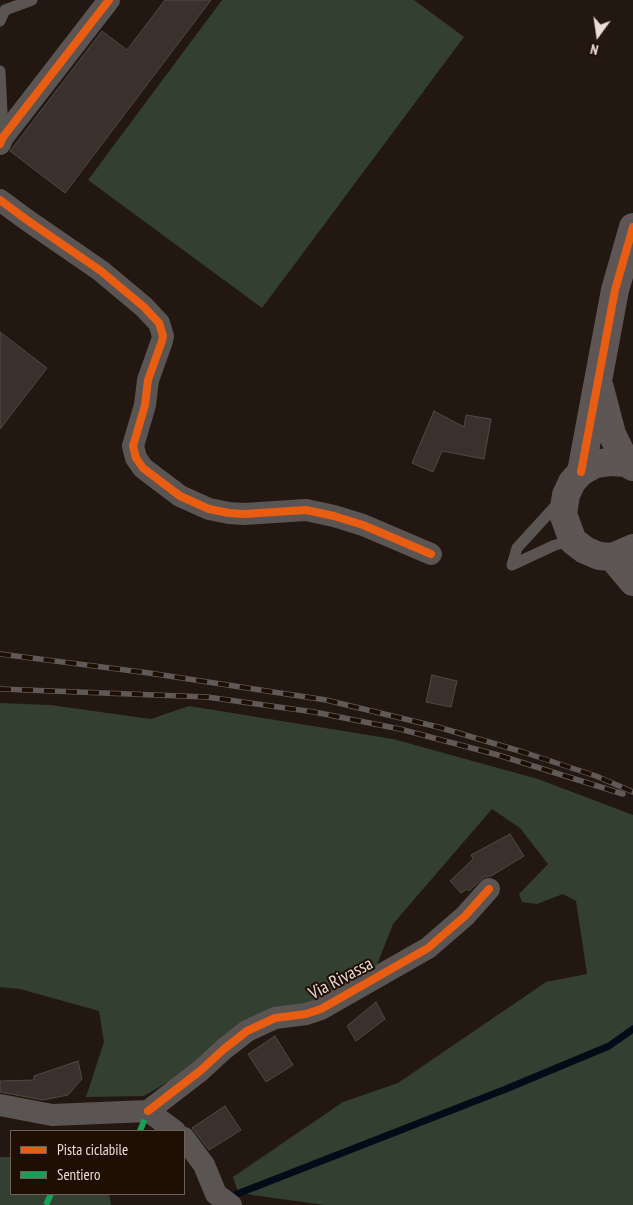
<!DOCTYPE html>
<style>
body{margin:0}
#map{position:relative;width:633px;height:1205px;overflow:hidden;background:#221811;font-family:"PT Sans Narrow",sans-serif}
canvas{display:block}
.legend{position:absolute;left:10px;top:1130px;width:175px;height:65px;box-sizing:border-box;background:#1e0e04;border:1px solid #706158;margin:0;padding:6px 9px;list-style:none;font-size:15px;color:#eaddd5}
.legend li{display:flex;align-items:center;gap:10px;height:25px}
.legend b{width:25px;border:1px solid #706158}
.north{position:absolute;left:573px;top:10px;width:50px;height:50px;-webkit-text-stroke:4px #1e0e04;paint-order:stroke;rotate:194deg;font-size:14px;font-weight:700;line-height:20px;text-align:center;color:#eaddd5}
.north::after{content:'';display:block;margin:auto;width:18px;height:22px;background:#eaddd5;clip-path:polygon(50% 0,100% 100%,50% 72%,0 100%)}
</style>
<div id="map">
<canvas width="633" height="1205"></canvas>
<ul class="legend">
<li><b style="height:6px;background:#e95d12"></b>Pista ciclabile</li>
<li><b style="height:6px;background:#1a9f57"></b>Sentiero</li>
</ul>
<div class="north">N</div>
</div>
<script>
const ctx = document.querySelector('canvas').getContext('2d');
ctx.lineJoin = 'round';
function fillPath(path, color) { ctx.fillStyle = color; ctx.fill(path, 'evenodd'); }
const shape = rows => new Path2D(rows.map(r => 'M' + r).join(''));
function stroke(path, color, width, dash) { ctx.strokeStyle = color; ctx.lineWidth = width; ctx.lineCap = dash ? 'butt' : 'round'; ctx.setLineDash(dash || []); ctx.stroke(path); }
function drawText(font, color, halo, rows, align = 'center') {
  ctx.font = font + ' "PT Sans Narrow",sans-serif'; ctx.lineWidth = 4; ctx.setLineDash([]); ctx.textBaseline = 'middle'; ctx.strokeStyle = halo; ctx.fillStyle = color; for (const [text, x, y, turn = 0] of rows) {
    ctx.save(); ctx.translate(x, y); ctx.rotate((+turn || 0) * Math.PI / 180); ctx.textAlign = isNaN(turn) ? turn : align; if (halo) ctx.strokeText(text, 0, 0); ctx.fillText(text, 0, 0); ctx.restore();
  }
}
const green = shape([
 [222,0,414,0,464,37,262,308,88,180],
 [0,703,50,705,151,719,189,706,393,739,538,779,633,815,633,1205,325,1205,252,1195,238,1192,233,1177,343,1102,398,1083,546,982,587,974,576,901,563,894,537,904,522,902,519,894,548,864,520,828,492,809,393,924,377,965,321,1002,186,1071,144,1096,86,1097,104,1042,99,1011,20,989,0,987],
 [0,1157,11,1157,11,1194,109,1194,111,1205,0,1205]
]);
const stream = shape([
 [232,1201,237,1194,506,1089,609,1046,633,1029]
]);
const building = shape([
 [165,0,211,0,65,193,10,151,102,31,127,50,165,0],
 [0,332,47,368,0,429,0,332],
 [434,411,464,427,466,415,491,419,484,459,442,451,433,472,412,463,434,411],
 [432,675,457,681,451,707,426,702,432,675],
 [510,834,524,856,491,876,484,877,469,891,467,889,461,893,450,881,473,859,471,855,510,834],
 [376,1002,385,1019,356,1041,347,1026,376,1002],
 [275,1036,293,1065,266,1082,248,1054,275,1036],
 [78,1061,82,1079,68,1095,43,1100,0,1092,0,1081,34,1080,34,1076,78,1061],
 [225,1106,241,1130,209,1150,192,1128,225,1106]
]);
const lane = shape([
 [0,21,5,10,32,0],
 [0,71,3,133],
 [512,565,517,548,560,501],
 [512,565,555,545,573,541]
]);
const street = shape([
 [0,144,3,137,109,0],
 [0,200,27,220,101,271,144,307,159,323,163,336,162,341,148,380,145,405,133,446,136,458,143,468,180,496,209,509,229,513,244,514,306,510,334,516,363,525,431,554],
 [0,1105,52,1115,148,1111,175,1131],
 [148,1111,200,1071,224,1049,247,1031,275,1018,306,1014,321,1009,428,948,465,916,489,889],
 [184,1138,204,1165,216,1194,231,1205]
]);
const secondary = shape([
 [600,388,612,434,626,463],
 [633,467,626,463,610,462,595,464,581,472,572,482,566,495,563,514,573,541,585,550,599,556,612,557,633,548],
 [581,472,615,290,633,227],
 [612,557,633,582]
]);
const rail = shape([
 [0,654,149,673,326,700,438,727,523,752,596,776,633,792],
 [0,689,207,697,314,712,400,729,498,755,623,794]
]);
const quiet = shape([
 [140,1131,148,1111],
 [46,1205,51,1194]
]);
const cycleway = shape([
 [0,144,3,137,109,0],
 [0,200,27,220,101,271,144,307,159,323,163,336,162,341,148,380,145,405,133,446,136,458,143,468,180,496,209,509,229,513,244,514,306,510,334,516,363,525,431,554],
 [581,472,615,290,633,227],
 [148,1111,200,1071,224,1049,247,1031,275,1018,306,1014,321,1009,428,948,465,916,489,889]
]);
const streetNames = [
 ["Via Rivassa",341,979,-28]
];
fillPath(green, '#323f31');
stroke(stream, '#030a18', 7);
fillPath(building, '#3a312d');
stroke(building, '#524844', 1);
stroke(lane, '#5a5453', 11);
stroke(street, '#5a5453', 22);
stroke(secondary, '#5e5655', 28);
stroke(rail, '#605957', 5.5);
stroke(rail, '#1e0e04', 4, [11]);
stroke(quiet, '#1a9f57', 6, [12, 6]);
stroke(cycleway, '#e95d12', 8);
drawText('18px', '#eaddd5', '#1e0e04', streetNames);
</script>
